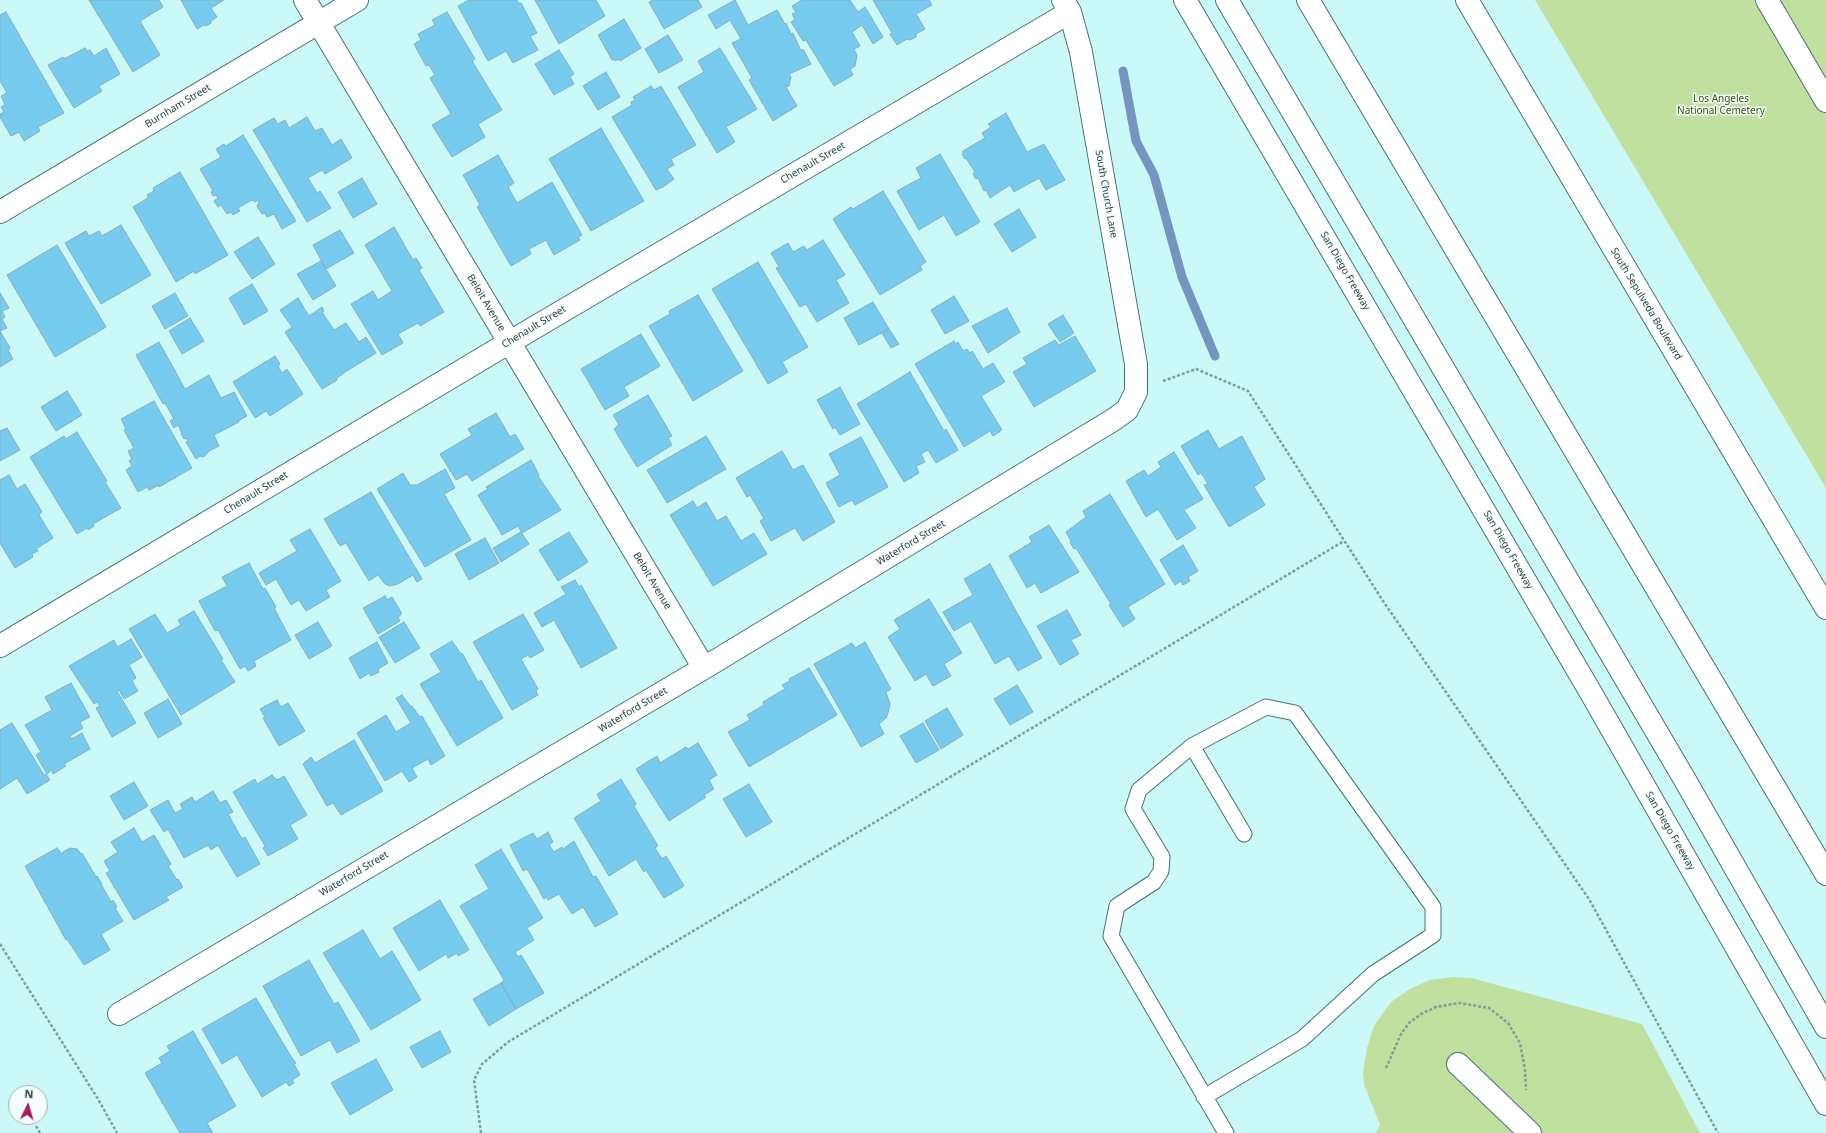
<!DOCTYPE html>
<style>
body{margin:0}
#map{position:relative;width:1826px;height:1133px;overflow:hidden;background:#caf9f8;font-family:"Noto Sans",sans-serif}
canvas{display:block}
.north{position:absolute;left:8px;top:1085px;width:40px;height:40px;box-sizing:border-box;background:#f5fefd;border:1px solid #a5b2b1;border-radius:50%;rotate:5deg;font-size:11px;font-weight:700;line-height:16px;text-align:center;color:#2c3f3e}
.north::after{content:'';display:block;margin:auto;width:14px;height:18px;background:#a71b5f;clip-path:polygon(50% 0,100% 100%,50% 72%,0 100%)}
</style>
<div id="map">
<canvas width="1826" height="1133"></canvas>
<div class="north">N</div>
</div>
<script>
const ctx = document.querySelector('canvas').getContext('2d');
ctx.lineJoin = 'round';
function fillPath(path, color) { ctx.fillStyle = color; ctx.fill(path, 'evenodd'); }
const shape = rows => new Path2D(rows.map(r => 'M' + r).join(''));
function stroke(path, color, width, dash) { ctx.strokeStyle = color; ctx.lineWidth = width; ctx.lineCap = dash ? 'butt' : 'round'; ctx.setLineDash(dash || []); ctx.stroke(path); }
function drawText(font, color, halo, rows, align = 'center') {
  ctx.font = font + ' "Noto Sans",sans-serif'; ctx.lineWidth = 3; ctx.setLineDash([]); ctx.textBaseline = 'middle'; ctx.strokeStyle = halo; ctx.fillStyle = color; for (const [text, x, y, turn = 0] of rows) {
    ctx.save(); ctx.translate(x, y); ctx.rotate((+turn || 0) * Math.PI / 180); ctx.textAlign = isNaN(turn) ? turn : align; if (halo) ctx.strokeText(text, 0, 0); ctx.fillText(text, 0, 0); ctx.restore();
  }
}
const green = shape([
 [1535,0,1826,0,1826,488],
 [1453,977,1471,978,1642,1024,1700,1133,1376,1133,1380,1125,1364,1084,1363,1072,1367,1048,1374,1026,1391,1002,1410,989,1430,980]
]);
const stream = shape([
 [1123,71,1136,141,1154,175,1182,277,1215,356]
]);
const building = shape([
 [89,0,159,0,163,7,140,21,160,55,133,72,89,0],
 [181,0,224,0,211,8,217,17,211,21,211,23,206,26,204,25,197,29,181,0],
 [469,0,517,0,519,4,521,3,537,33,530,36,538,50,513,63,506,51,488,61,458,6,469,0],
 [535,0,596,0,605,16,559,44,535,0],
 [653,0,698,0,702,7,664,29,649,2,653,0],
 [735,0,748,25,777,10,785,24,786,23,791,34,793,33,801,51,803,49,811,64,789,74,791,77,789,86,786,87,797,106,773,121,749,80,752,78,732,43,741,39,730,20,716,29,708,15,735,0],
 [802,0,850,0,858,12,865,7,883,37,873,44,862,25,852,32,860,46,854,49,857,55,855,66,850,69,853,75,834,86,806,40,803,41,791,22,795,19,792,14,796,12,792,6,802,0],
 [873,0,929,0,932,5,916,14,925,29,916,34,916,37,910,40,907,39,897,45,890,34,892,33,873,0],
 [6,12,64,113,38,127,40,131,24,141,19,132,11,136,0,117,0,114,4,112,1,107,5,105,1,96,7,93,0,81,0,15,6,12],
 [447,12,475,59,472,61,502,110,478,124,485,137,452,157,432,125,451,114,430,78,435,75,429,65,426,66,414,44,421,40,418,34,435,25,432,20,447,12],
 [624,19,641,48,620,61,619,59,615,61,614,59,612,60,598,35,624,19],
 [668,35,683,60,659,73,645,49,668,35],
 [85,48,87,51,90,50,94,56,106,48,120,74,99,86,102,91,74,108,48,65,63,57,64,59,85,48],
 [720,48,757,109,726,127,735,142,717,153,678,87,704,72,698,61,720,48],
 [559,50,574,74,570,77,574,84,554,95,535,64,559,50],
 [606,72,620,97,598,110,583,86,606,72],
 [651,86,654,90,661,86,696,145,671,159,674,165,667,169,674,179,663,187,656,190,612,117,632,105,631,102,635,100,633,97,651,86],
 [1006,113,1027,152,1044,144,1065,180,1046,190,1039,178,1014,192,1010,185,990,198,986,190,984,191,978,178,976,179,973,174,975,172,966,158,965,159,962,154,963,153,963,151,985,138,982,133,991,127,988,124,1006,113],
 [307,117,315,131,322,128,332,145,341,139,352,158,325,174,322,170,308,178,317,193,320,191,331,208,307,222,253,130,274,118,278,124,285,120,289,128,307,117],
 [601,128,644,201,591,231,549,159,601,128],
 [243,135,296,221,282,229,274,214,267,217,265,213,262,214,257,206,259,202,258,200,255,202,252,200,238,208,240,211,233,215,231,212,227,214,221,205,218,207,214,201,218,198,216,195,213,196,211,192,213,191,200,169,221,157,216,149,224,144,226,146,243,135],
 [940,154,980,222,956,236,944,215,919,230,897,191,921,178,916,168,940,154],
 [498,155,514,183,508,187,517,203,552,182,582,235,578,237,580,240,554,255,546,240,529,249,531,254,511,266,477,207,480,205,463,175,498,155],
 [180,172,228,255,195,274,194,271,176,282,133,207,148,198,147,195,154,191,153,188,180,172],
 [362,178,377,204,353,218,338,192,362,178],
 [883,191,926,262,920,266,922,270,880,295,833,219,851,207,853,209,883,191],
 [1019,209,1036,237,1012,252,994,224,1019,209],
 [121,225,151,275,101,304,65,243,86,231,89,236,99,231,102,236,121,225],
 [394,227,413,260,416,258,422,268,419,270,444,312,420,326,418,323,398,334,403,343,382,355,351,304,373,291,378,300,392,291,365,245,394,227],
 [340,230,354,253,326,269,313,245,340,230],
 [258,237,275,264,252,279,234,252,258,237],
 [823,240,845,275,836,280,849,303,817,322,806,304,800,307,776,268,779,267,771,253,788,243,793,252,804,246,807,250,823,240],
 [57,245,106,327,55,357,7,275,57,245],
 [321,261,336,286,313,300,297,274,321,261],
 [758,262,808,347,782,362,788,372,768,384,712,289,758,262],
 [252,284,268,311,244,325,229,298,252,284],
 [0,293,9,308,2,311,5,317,2,319,7,328,0,331,10,348,8,350,13,359,0,367,0,293],
 [175,293,188,316,165,329,152,306,175,293],
 [698,295,743,371,693,401,649,326,670,314,669,311,698,295],
 [954,296,969,321,945,334,931,310,954,296],
 [298,298,309,316,322,307,324,311,322,312,334,330,346,323,359,342,366,337,376,353,345,372,337,378,337,380,322,389,285,332,292,327,280,310,298,298],
 [873,302,889,329,859,345,844,318,873,302],
 [1007,308,1020,332,988,353,972,326,1007,308],
 [1063,315,1074,333,1060,342,1048,324,1063,315],
 [190,318,204,341,182,354,169,331,190,318],
 [889,329,899,344,891,348,882,333,889,329],
 [641,334,660,366,624,387,629,396,605,410,581,369,641,334],
 [1075,336,1096,371,1034,407,1013,372,1027,364,1023,358,1055,340,1059,345,1075,336],
 [954,341,955,344,958,342,963,351,967,349,970,353,972,351,983,369,993,363,1005,382,981,396,1002,430,993,436,990,431,964,447,915,364,954,341],
 [159,342,185,389,209,375,221,398,234,392,247,416,238,421,239,422,214,435,219,446,209,451,204,457,200,456,196,459,186,442,188,441,186,438,184,439,181,433,182,433,178,425,174,428,170,421,174,419,165,403,163,404,136,355,159,342],
 [275,356,280,364,278,366,282,373,287,369,303,394,270,416,266,411,255,418,233,382,275,356],
 [910,372,944,431,946,429,958,450,936,463,928,450,921,454,925,462,916,466,919,473,904,482,857,404,910,372],
 [840,387,860,424,840,435,835,427,833,429,817,400,840,387],
 [67,391,82,415,56,431,41,407,67,391],
 [648,395,672,436,668,438,672,445,637,467,614,429,619,425,613,415,648,395],
 [154,401,192,468,159,487,159,485,149,490,147,487,138,492,126,470,132,466,129,461,132,459,128,451,134,448,124,430,126,429,121,419,154,401],
 [496,413,510,437,515,434,524,449,472,481,467,474,456,480,440,454,472,435,468,429,496,413],
 [7,428,20,450,0,461,0,431,7,428],
 [1208,430,1219,449,1242,436,1265,479,1254,487,1265,505,1229,527,1204,485,1208,484,1201,473,1198,475,1181,446,1208,430],
 [77,432,107,481,105,482,121,508,93,524,94,526,88,530,87,528,77,534,30,457,64,436,66,439,77,432],
 [706,436,726,469,667,503,647,470,706,436],
 [861,437,888,487,855,505,852,500,839,507,826,483,840,475,829,454,861,437],
 [782,451,793,470,803,465,835,522,803,541,795,528,771,541,760,521,764,519,750,495,747,497,736,478,782,451],
 [1174,452,1203,499,1184,510,1196,528,1177,540,1158,509,1146,517,1126,481,1144,470,1148,476,1161,467,1158,462,1174,452],
 [531,460,539,475,538,476,561,510,522,533,518,526,502,535,478,495,488,489,486,487,531,460],
 [445,469,455,488,444,494,471,540,425,567,377,489,403,473,410,485,417,485,445,469],
 [9,475,17,489,25,484,42,512,39,515,53,538,36,549,38,551,32,554,33,557,15,568,0,543,0,480,9,475],
 [371,492,422,579,417,582,413,575,398,584,390,586,385,584,378,575,369,581,346,543,340,546,324,519,371,492],
 [1110,494,1165,584,1128,607,1135,619,1123,627,1109,605,1111,604,1076,548,1074,549,1070,542,1071,541,1066,532,1086,517,1083,511,1110,494],
 [693,501,697,508,706,502,717,521,726,516,741,541,754,533,767,554,713,586,670,515,693,501],
 [1049,525,1079,572,1041,593,1035,583,1027,588,1009,556,1032,542,1029,537,1049,525],
 [310,529,341,581,326,590,330,597,306,611,299,600,291,605,276,579,266,585,259,573,297,551,290,540,310,529],
 [521,532,529,544,501,562,493,548,521,532],
 [569,532,588,562,558,581,539,550,569,532],
 [485,538,499,563,469,580,455,554,485,538],
 [1183,545,1198,571,1188,577,1190,581,1183,585,1181,581,1175,585,1160,560,1183,545],
 [249,563,263,589,265,588,276,607,274,608,291,640,254,661,256,666,248,671,245,666,240,669,218,630,215,631,199,601,227,586,222,577,249,563],
 [990,564,1042,658,1018,671,1009,656,995,664,971,621,954,631,943,612,973,595,964,579,990,564],
 [575,580,579,587,581,585,617,648,581,668,554,620,542,627,534,613,566,594,561,587,575,580],
 [385,596,387,600,392,597,402,614,398,617,400,621,378,634,363,608,385,596],
 [929,599,962,653,944,664,951,676,933,686,926,674,915,681,888,637,900,629,894,620,929,599],
 [1067,610,1081,635,1071,640,1079,654,1060,665,1037,626,1067,610],
 [194,611,223,659,221,660,235,682,181,715,129,629,155,614,167,633,181,625,178,620,194,611],
 [523,614,544,650,530,658,528,655,521,659,538,689,536,691,538,695,512,710,473,642,523,614],
 [318,622,332,646,309,659,295,635,318,622],
 [404,622,420,648,395,663,379,637,404,622],
 [131,639,142,657,129,665,136,678,132,681,138,691,124,699,119,690,117,691,136,723,112,737,96,708,100,706,97,702,94,704,69,666,114,640,117,647,131,639],
 [452,641,461,654,462,653,478,682,481,680,503,718,457,746,420,684,441,672,430,654,452,641],
 [377,642,388,663,378,669,379,672,371,676,369,673,360,679,349,658,377,642],
 [865,642,891,689,886,692,890,704,888,713,886,718,879,724,884,734,861,747,814,664,852,643,855,648,865,642],
 [809,668,837,715,749,767,728,732,750,720,747,715,764,705,763,702,785,689,782,685,790,681,789,679,809,668],
 [71,683,90,717,80,722,83,728,70,736,72,739,82,733,90,749,64,764,66,766,53,774,52,770,47,774,36,755,41,752,25,725,52,710,45,697,71,683],
 [1017,685,1033,712,1010,725,994,699,1017,685],
 [402,695,411,707,412,706,420,717,422,716,445,756,431,765,428,759,412,768,417,777,409,782,402,771,385,781,357,733,386,715,396,732,411,723,396,698,402,695],
 [168,699,182,724,158,738,144,713,168,699],
 [277,700,281,707,288,703,305,731,279,746,263,718,265,717,260,709,277,700],
 [947,708,963,735,941,749,925,721,947,708],
 [12,723,44,775,46,774,50,780,27,794,17,778,0,789,0,730,12,723],
 [923,723,939,750,916,763,900,736,923,723],
 [354,740,383,791,341,815,333,803,327,806,303,764,311,757,315,763,354,740],
 [698,743,717,775,709,780,714,789,704,795,706,797,669,821,636,769,657,756,660,763,686,747,688,749,698,743],
 [272,775,277,780,284,776,307,815,290,825,298,839,268,856,263,848,265,846,233,792,255,779,257,784,272,775],
 [621,779,636,804,634,806,658,846,655,848,662,859,666,856,684,886,664,898,646,870,644,872,636,859,609,876,574,818,601,801,597,794,621,779],
 [134,782,148,806,124,820,110,796,134,782],
 [749,784,772,822,746,837,723,799,749,784],
 [213,791,220,803,226,800,233,812,228,814,242,839,245,837,260,864,237,877,218,845,211,850,208,845,184,858,168,829,164,832,150,810,168,800,175,813,183,809,180,804,192,797,195,802,213,791],
 [134,828,142,842,154,835,171,864,168,866,177,880,178,879,183,887,166,897,169,900,134,920,106,873,110,871,104,861,118,852,111,842,134,828],
 [548,832,553,842,549,845,554,852,562,847,563,849,574,841,593,877,596,876,618,914,595,927,583,907,572,914,559,894,548,900,547,897,544,899,527,869,523,871,510,845,533,833,537,839,548,832],
 [57,848,62,854,63,852,70,848,77,849,81,854,82,853,96,877,97,876,102,884,101,884,111,902,113,900,117,907,115,908,123,921,101,934,110,950,84,965,67,939,66,940,25,866,57,848],
 [501,849,543,918,527,928,534,940,515,952,518,957,521,955,544,993,516,1009,501,983,504,980,460,906,489,889,475,865,501,849],
 [440,900,469,950,458,956,457,953,448,958,446,954,419,971,393,928,440,900],
 [363,930,380,959,392,951,421,1000,371,1030,323,953,363,930],
 [309,960,334,1004,338,1002,360,1041,337,1053,330,1040,301,1056,263,986,309,960],
 [501,983,516,1009,489,1026,473,999,501,983],
 [256,998,292,1058,296,1063,294,1064,300,1075,292,1080,294,1083,289,1086,286,1082,262,1097,237,1055,222,1064,202,1029,256,998],
 [193,1031,236,1106,207,1123,213,1133,180,1133,145,1073,162,1063,159,1058,170,1051,167,1046,193,1031],
 [440,1031,451,1052,422,1068,410,1047,440,1031],
 [376,1059,393,1090,350,1115,331,1083,376,1059]
]);
const path = shape([
 [1163,381,1196,369,1248,391,1385,604,1589,899,1718,1133],
 [0,944,98,1099,117,1133],
 [1386,1068,1401,1034,1409,1023,1421,1014,1436,1007,1459,1003,1489,1008,1508,1023,1520,1043,1525,1070,1526,1090],
 [36,1126,40,1133],
 [481,1133,474,1080,482,1064,508,1042,1344,541]
]);
const service = shape([
 [1192,746,1266,707,1295,713,1433,907,1433,935,1373,974,1302,1039,1204,1097],
 [1226,1133,1111,936,1117,906,1154,882,1161,871,1162,857,1133,809,1139,790,1192,746,1244,834]
]);
const minor = shape([
 [305,0,704,668],
 [1767,0,1826,101],
 [0,212,357,0],
 [0,646,510,342,1070,12],
 [119,1014,704,668,1113,420,1127,410,1136,392,1136,364,1081,52,1070,12,1063,0],
 [1458,1064,1530,1133]
]);
const secondary = shape([
 [1467,0,1826,608]
]);
const motorway = shape([
 [1185,0,1591,693,1826,1104],
 [1227,0,1685,780,1826,1027],
 [1308,0,1826,874]
]);
const parkNames = [
 ["Los Angeles",1721,99],
 ["National Cemetery",1721,111]
];
const streetNames = [
 ["Burnham Street",178,106,-31],
 ["Chenault Street",813,163,-30],
 ["South Church Lane",1106,194,80],
 ["San Diego Freeway",1345,271,60],
 ["Beloit Avenue",486,303,59],
 ["South Sepulveda Boulevard",1646,304,59],
 ["Chenault Street",534,327,-31],
 ["Chenault Street",256,493,-31],
 ["Waterford Street",911,543,-31],
 ["San Diego Freeway",1508,550,60],
 ["Beloit Avenue",652,581,59],
 ["Waterford Street",633,710,-31],
 ["San Diego Freeway",1670,831,60],
 ["Waterford Street",354,874,-31]
];
fillPath(green, '#c0e0a0');
stroke(stream, '#7594bf', 9);
fillPath(building, '#76cbee');
stroke(building, '#88adbe', 1);
stroke(service, '#467171', 17);
stroke(minor, '#467171', 24);
stroke(secondary, '#467171', 24);
stroke(motorway, '#467171', 24);
stroke(path, '#7d9f9e', 2.5, [3, 2]);
stroke(service, '#fff', 15);
stroke(minor, '#fff', 22);
stroke(secondary, '#fff', 22);
stroke(motorway, '#fff', 22);
drawText('10px', '#345007', '#f5fefd', parkNames);
drawText('10px', '#2c3f3e', '#f5fefd', streetNames);
</script>
